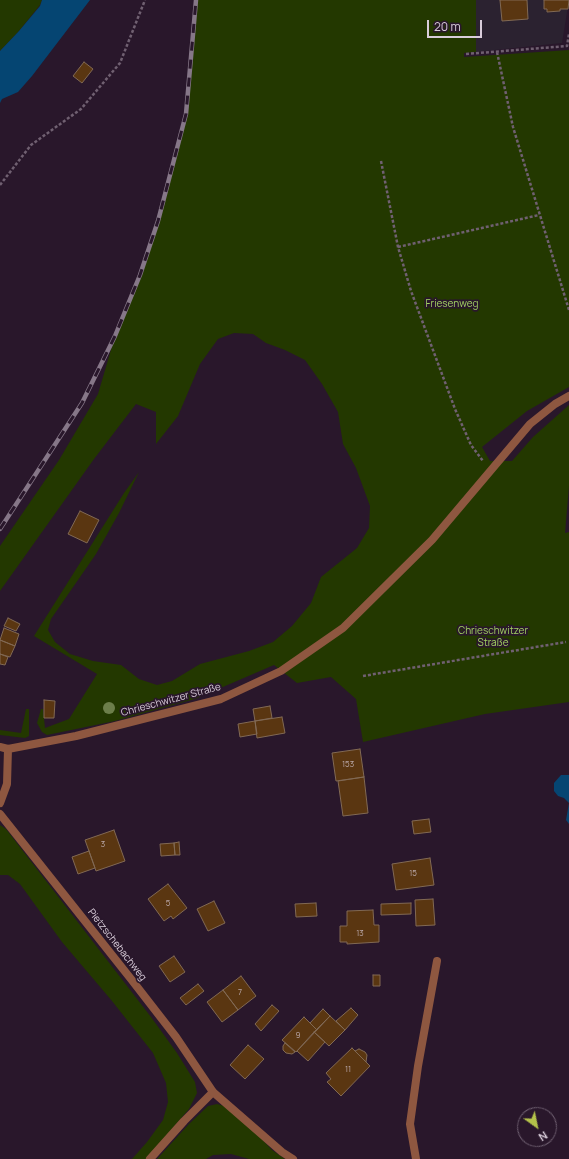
<!DOCTYPE html>
<meta charset="utf-8">
<style>
body{margin:0}
#map{position:relative;width:569px;height:1159px;overflow:hidden;background:#29172b;font-family:Manrope,sans-serif}
canvas{display:block}
.north{position:absolute;left:517px;top:1107px;width:40px;height:40px;box-sizing:border-box;background:#29172b;border:1px solid #6f6071;border-radius:50%;rotate:147deg;font-size:11px;font-weight:700;line-height:16px;text-align:center;color:#d9cdda}
.north::after{content:'';display:block;margin:auto;width:14px;height:18px;background:#b4c24a;clip-path:polygon(50% 0,100% 100%,50% 72%,0 100%)}
.scale{position:absolute;left:427px;top:20px;width:55px;height:18px;box-sizing:border-box;border:2px solid #d9cdda;border-top:0;padding-left:5px;font-size:12px;line-height:14px;white-space:nowrap;color:#d9cdda;-webkit-text-stroke:3px #29172b;paint-order:stroke}
</style>
<div id="map">
<canvas width="569" height="1159"></canvas>
<div class="north">N</div>
<div class="scale">20 m</div>
</div>
<script>
const ctx = document.querySelector('canvas').getContext('2d');
ctx.lineJoin = 'round';
function fillPath(path, color) { ctx.fillStyle = color; ctx.fill(path, 'evenodd'); }
const shape = rows => new Path2D(rows.map(r => 'M' + r).join(''));
function stroke(path, color, width, dash) { ctx.strokeStyle = color; ctx.lineWidth = width; ctx.lineCap = dash ? 'butt' : 'round'; ctx.setLineDash(dash || []); ctx.stroke(path); }
function drawText(font, color, halo, rows, align = 'center') {
  ctx.font = font + ' Manrope,sans-serif'; ctx.lineWidth = 3.5; ctx.setLineDash([]); ctx.textBaseline = 'middle'; ctx.strokeStyle = halo; ctx.fillStyle = color; for (const [text, x, y, turn = 0] of rows) {
    ctx.save(); ctx.translate(x, y); ctx.rotate((+turn || 0) * Math.PI / 180); ctx.textAlign = isNaN(turn) ? turn : align; if (halo) ctx.strokeText(text, 0, 0); ctx.fillText(text, 0, 0); ctx.restore();
  }
}
const commercial = shape([
 [476,0,569,0,562,43,476,52]
]);
const green = shape([
 [0,0,42,0,40,5,19,31,0,51],
 [196,0,476,0,476,52,464,53,464,57,569,50,569,387,527,411,482,447,490,461,512,461,533,437,569,405,569,486,565,533,569,532,569,702,485,714,363,742,356,699,331,677,297,683,274,665,195,699,115,721,47,735,42,732,37,723,41,709,43,709,45,728,69,719,97,674,34,636,124,493,139,472,119,513,96,554,51,619,48,630,55,642,70,654,93,661,121,665,139,679,157,685,172,681,200,664,249,651,273,642,292,626,311,603,321,577,357,548,369,528,370,506,356,468,343,444,338,412,322,384,305,360,285,350,266,343,253,334,234,333,218,339,200,364,178,416,156,444,156,412,136,404,94,459,0,591,0,546,59,460,98,394,115,336,140,275,158,221,186,114],
 [26,709,29,709,29,736,25,738,0,735,0,730,21,733],
 [0,825,6,829,151,1017,177,1053,195,1082,197,1093,189,1109,146,1159,132,1159,147,1142,163,1120,168,1102,166,1083,153,1053,112,1001,62,942,20,884,8,875,0,875],
 [217,1104,228,1107,258,1135,272,1150,285,1159,249,1159,231,1154,213,1155,206,1159,157,1159,189,1124,208,1106]
]);
const water = shape([
 [42,0,90,0,32,76,18,92,2,99,0,103,0,51,19,31,40,6],
 [561,775,569,775,569,824,566,820,569,803,564,798,558,796,554,791,554,783]
]);
const building = shape([
 [500,0,527,0,528,19,502,21,500,0],
 [544,0,569,0,568,9,560,9,560,11,547,12,547,9,544,9,544,0],
 [84,62,93,69,82,83,73,76,84,62],
 [80,511,99,520,87,543,68,534,80,511],
 [8,618,20,624,16,631,4,626,8,618],
 [4,628,19,634,15,646,0,640,4,628],
 [0,640,15,646,10,657,0,654,0,640],
 [0,654,8,657,5,665,0,664,0,654],
 [44,700,55,701,54,718,44,718,44,700],
 [270,706,272,718,255,721,253,709,270,706],
 [282,717,285,733,257,738,255,721,282,717],
 [255,721,257,734,240,737,238,724,255,721],
 [360,749,364,777,336,781,332,753,360,749],
 [364,777,368,813,343,816,338,781,364,777],
 [429,819,431,832,414,834,412,821,429,819],
 [114,830,125,861,96,871,85,840,114,830],
 [179,842,180,855,175,855,174,843,179,842],
 [174,843,175,855,161,856,160,844,174,843],
 [89,851,95,868,78,874,72,857,89,851],
 [430,858,434,885,396,890,392,864,430,858],
 [168,884,187,908,173,919,171,916,164,921,148,899,168,884],
 [433,899,435,925,416,926,415,900,433,899],
 [214,901,225,923,208,931,197,909,214,901],
 [316,903,317,916,296,917,295,904,316,903],
 [411,903,411,914,381,915,381,904,411,903],
 [373,910,374,925,379,925,379,942,347,944,347,942,340,942,340,926,347,926,347,911,373,910],
 [174,956,185,972,170,982,159,966,174,956],
 [373,975,380,975,380,986,373,986,373,975],
 [241,976,256,996,238,1010,223,990,241,976],
 [198,984,204,991,186,1005,180,998,198,984],
 [223,990,238,1010,222,1022,207,1002,223,990],
 [272,1005,279,1011,261,1031,255,1024,272,1005],
 [351,1008,358,1015,345,1030,336,1021,351,1008],
 [323,1009,330,1016,317,1030,310,1023,323,1009],
 [330,1016,345,1030,329,1046,314,1032,330,1016],
 [304,1017,317,1030,296,1052,282,1040,304,1017],
 [314,1032,325,1042,308,1061,297,1051,314,1032],
 [285,1043,295,1052,292,1054,286,1053,283,1050,283,1046,285,1043],
 [248,1045,264,1059,245,1079,230,1065,248,1045],
 [352,1048,370,1066,341,1096,327,1082,331,1079,326,1073,352,1048],
 [359,1049,365,1052,367,1055,366,1062,355,1051,359,1049]
]);
const path = shape([
 [497,52,513,127,569,310],
 [466,54,567,46,569,34],
 [381,161,398,247,411,291,455,409,471,445,483,461],
 [0,185,31,145,81,109,120,63,145,0],
 [398,247,539,215],
 [363,676,566,642]
]);
const service = shape([
 [150,1159,184,1121,213,1092],
 [416,1159,410,1124,418,1066,437,961]
]);
const minor = shape([
 [0,747,8,749,76,736,221,699,281,671,343,628,432,540,530,424,555,404,569,396],
 [0,803,7,784,8,749],
 [0,814,131,979,176,1037,213,1092,282,1152,293,1159]
]);
const rail = shape([
 [0,529,82,403,115,336,140,275,158,221,186,114,196,0]
]);
const trees = [
 [109,708]
];
const numberNames = [
 ["153",348,765],
 ["3",103,845],
 ["15",413,874],
 ["5",168,904],
 ["13",360,934],
 ["7",240,993],
 ["9",298,1036],
 ["11",348,1070]
];
const parkNames = [
 ["Friesenweg",452,304],
 ["Chrieschwitzer",493,631],
 ["Straße",493,643]
];
const streetNames = [
 ["Chrieschwitzer Straße",171,700,-15],
 ["Pietzschebachweg",117,945,52]
];
fillPath(commercial, '#2b2230');
fillPath(green, '#233800');
fillPath(water, '#054572');
fillPath(building, '#5a3611');
stroke(building, '#816954', 1);
stroke(path, '#706071', 2.5, [3, 2]);
stroke(service, '#8e5740', 8);
stroke(minor, '#8e5740', 8);
stroke(rail, '#867788', 4.5);
stroke(rail, '#29172b', 3, [9]);
ctx.fillStyle = '#6c7e4a';
for (const [x, y] of trees) { ctx.beginPath(); ctx.arc(x, y, 6, 0, 2 * Math.PI); ctx.fill(); }
drawText('8px', '#b9a7a8', null, numberNames);
drawText('10px', '#a3d363', '#29172b', parkNames);
drawText('10px', '#d9cdda', '#29172b', streetNames);
</script>
